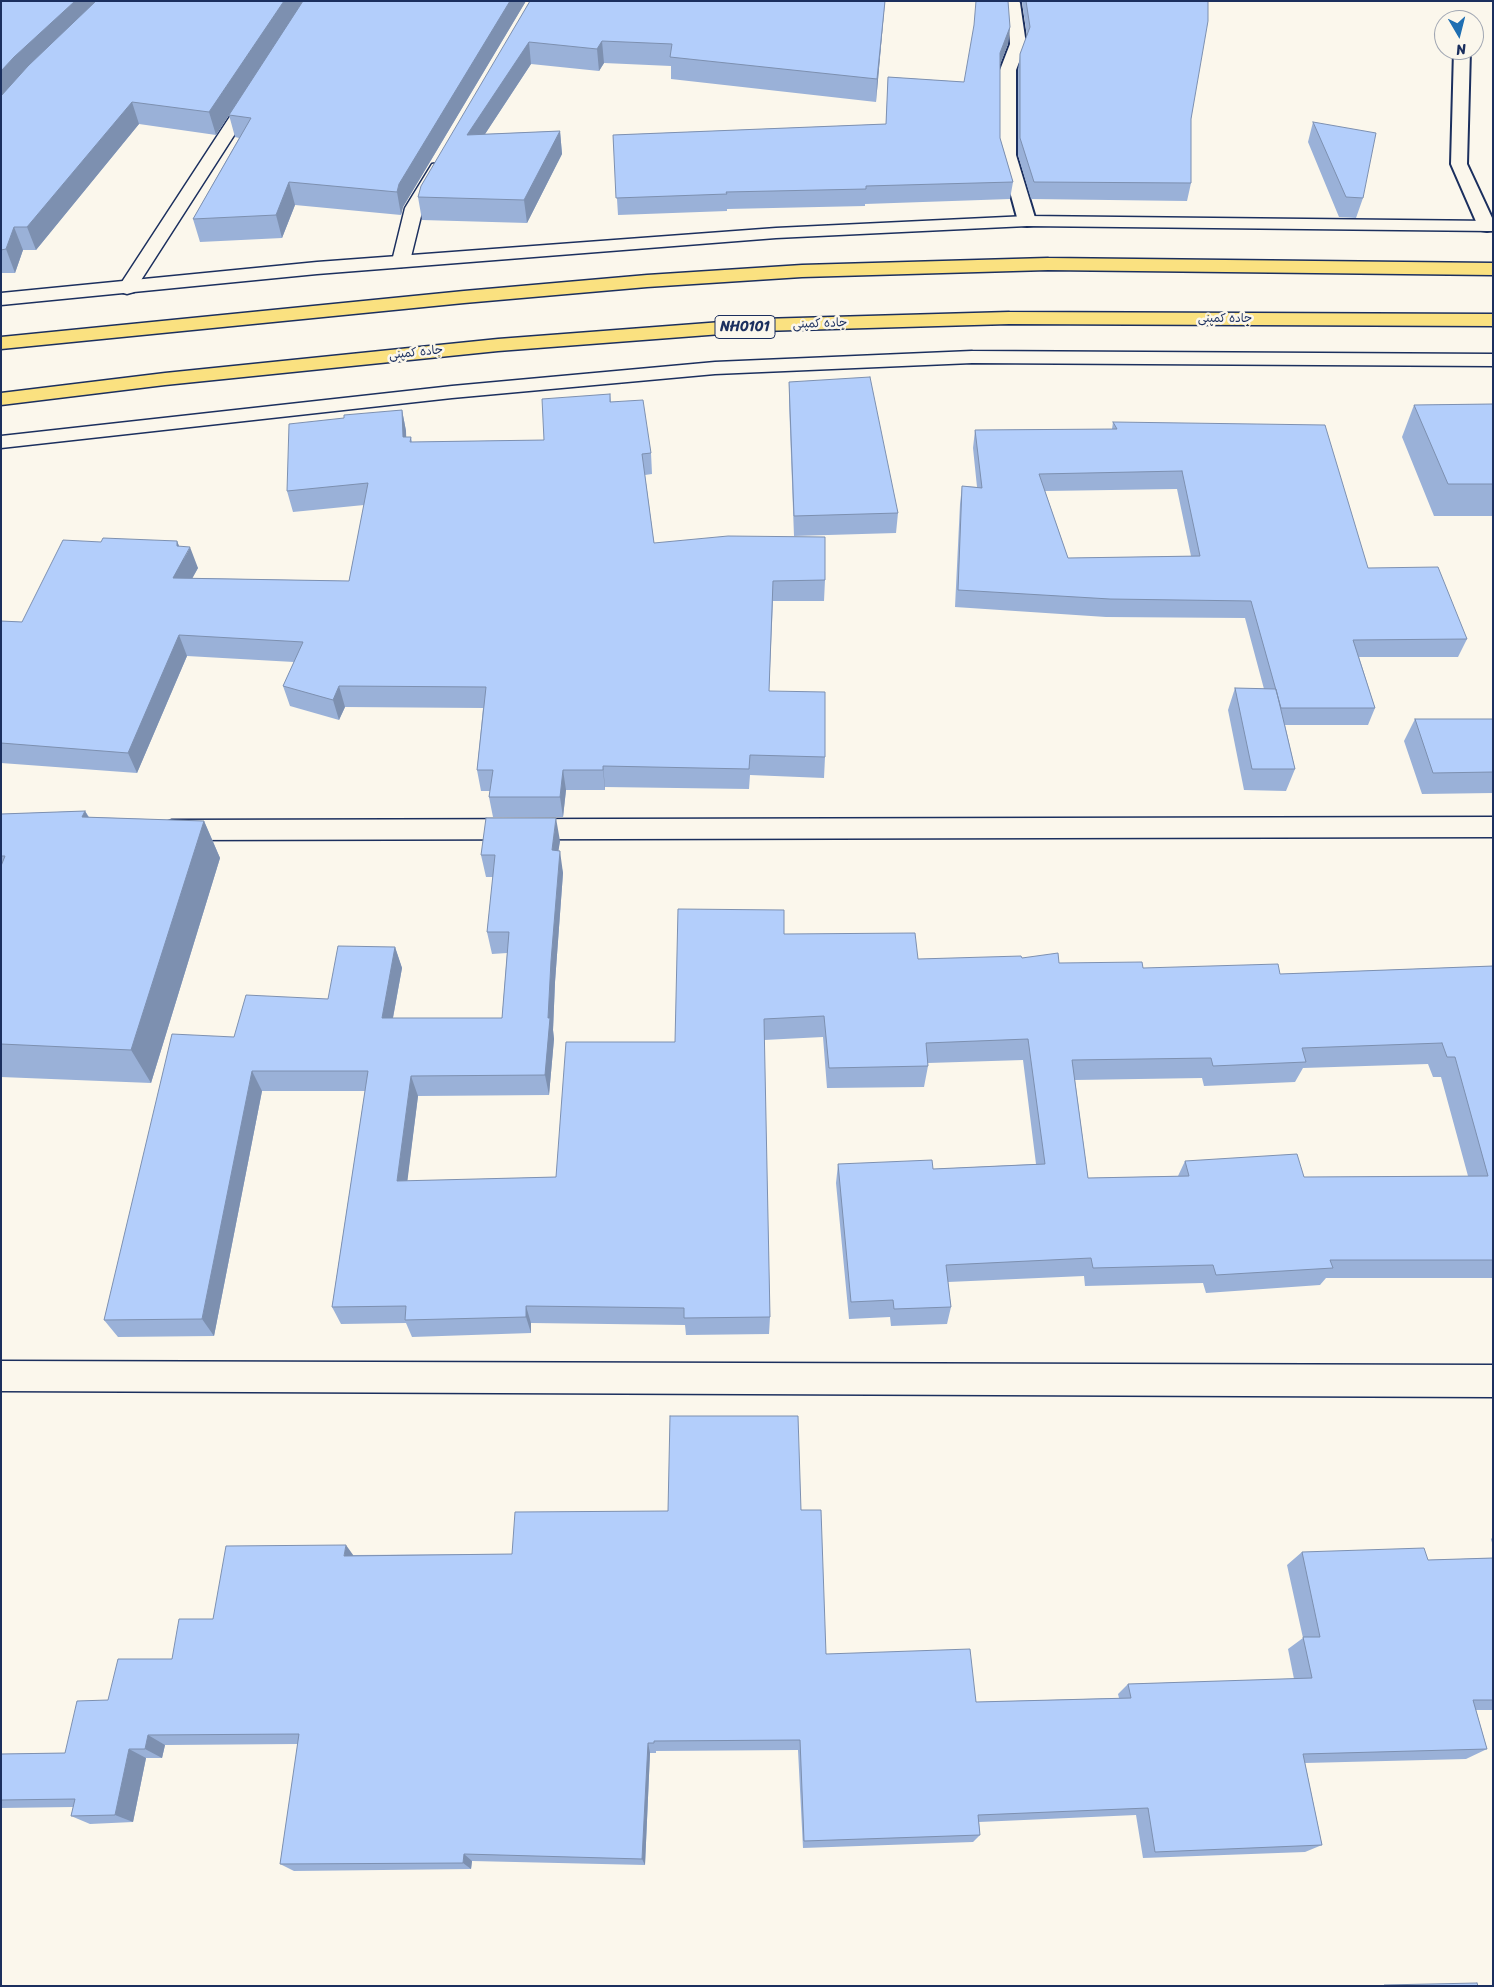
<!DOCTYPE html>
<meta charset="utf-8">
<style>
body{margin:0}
#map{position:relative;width:1494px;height:1987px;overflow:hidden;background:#fbf7ec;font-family:Sriracha,sans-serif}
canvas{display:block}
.frame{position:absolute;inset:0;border:2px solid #1b2f5e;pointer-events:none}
.north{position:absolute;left:1434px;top:10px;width:50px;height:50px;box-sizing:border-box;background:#fbf7ec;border:1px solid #a1a7b3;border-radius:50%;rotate:172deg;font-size:14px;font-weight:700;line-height:20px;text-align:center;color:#1b2f5e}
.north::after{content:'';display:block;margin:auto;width:18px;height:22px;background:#1f6fb2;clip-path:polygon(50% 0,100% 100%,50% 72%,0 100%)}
</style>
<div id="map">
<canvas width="1494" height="1987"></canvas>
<div class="frame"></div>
<div class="north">N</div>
</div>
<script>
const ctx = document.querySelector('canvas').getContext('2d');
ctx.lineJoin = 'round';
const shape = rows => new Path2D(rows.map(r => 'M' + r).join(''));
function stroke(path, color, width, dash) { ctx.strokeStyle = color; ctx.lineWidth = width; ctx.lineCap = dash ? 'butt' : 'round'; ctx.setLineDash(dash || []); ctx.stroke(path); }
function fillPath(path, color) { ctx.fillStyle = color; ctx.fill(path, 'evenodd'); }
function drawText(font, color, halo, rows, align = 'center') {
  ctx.font = font + ' Sriracha,"Playpen Sans Arabic",sans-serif'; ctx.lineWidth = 5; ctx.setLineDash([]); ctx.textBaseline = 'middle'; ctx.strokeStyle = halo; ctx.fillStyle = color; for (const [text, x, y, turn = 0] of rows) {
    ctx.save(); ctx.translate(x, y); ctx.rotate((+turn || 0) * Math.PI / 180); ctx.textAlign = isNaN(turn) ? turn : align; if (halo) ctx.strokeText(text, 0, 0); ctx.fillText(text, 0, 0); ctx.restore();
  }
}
const service = shape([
 [1007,1,1019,1,1020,3,1026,44,1016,70,1016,155,1036,221,1033,225,1027,226,1021,225,1018,221,1000,155,1000,70,1010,44,1007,1],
 [1454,50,1470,50,1467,164,1493,220,1493,230,1487,231,1481,230,1478,226,1451,164,1454,50]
]);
const minor = shape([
 [252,90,258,92,260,95,136,288,134,292,127,294,120,292,118,288,244,95,246,92,252,90],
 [438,163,444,164,447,168,423,208,410,261,408,265,401,267,394,265,392,261,405,208,432,164,438,163],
 [1493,817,1493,837,172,840,163,837,159,830,163,823,172,820,1493,817],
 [1,1361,1493,1365,1493,1397,1,1391,1,1361]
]);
const tertiary = shape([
 [1027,216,1493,221,1493,231,1027,226,776,238,317,274,1,305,1,293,317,262,776,228,1027,216],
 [972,351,1493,354,1493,366,972,363,715,374,452,398,1,448,1,436,452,386,715,362,972,351]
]);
const trunk = shape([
 [1048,258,1493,263,1493,275,1048,270,802,277,647,287,464,303,1,349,1,337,464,291,647,275,802,265,1048,258],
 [1009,312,1493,314,1493,326,1009,324,761,331,498,351,165,385,1,405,1,393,165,373,498,339,761,319,1009,312]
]);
const wall = shape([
 [1,1,526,1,403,207,401,215,295,205,282,238,200,242,193,219,239,138,235,137,229,115,236,104,216,135,139,124,36,250,23,250,15,273,1,273],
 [530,1,885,1,876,102,671,79,671,66,604,63,599,71,531,64,485,134,560,131,562,154,527,223,422,220,418,197],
 [1021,1,1208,1,1191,119,1191,183,1187,201,1031,199,1018,155,1018,70,1020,54,1027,36,1022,2],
 [1010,27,1008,44,1000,64,1000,138,1013,182,1010,199,865,204,865,206,727,209,727,211,618,215,613,135,886,124,888,77,964,82],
 [1313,122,1363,198,1356,218,1339,217,1308,142],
 [789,382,898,513,896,533,794,536,789,402],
 [610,394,611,402,651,453,652,474,645,475,654,543,825,580,824,601,773,601,769,691,825,757,824,778,750,775,749,789,605,787,605,790,566,790,563,817,493,817,489,797,490,791,481,791,477,770,483,708,345,707,339,720,290,706,283,686,294,662,187,656,137,773,1,763,1,621,22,622,101,542,177,541,179,546,198,568,192,578,349,581,364,505,293,512,287,491,344,418,402,410,406,431,406,437,411,437,412,442,544,440],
 [1493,404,1493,516,1434,516,1402,437,1414,405],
 [1113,422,1368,568,1467,639,1458,657,1359,657,1375,708,1368,725,1285,725,1295,769,1286,791,1244,790,1228,710,1235,688,1264,689,1245,618,1106,617,955,607,960,504,962,486,977,487,973,448,975,430,1112,429],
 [1177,489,1191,556,1068,558,1045,491],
 [1415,719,1493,719,1493,793,1422,794,1404,741],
 [85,811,89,817,204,821,220,858,151,1083,1,1077,1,814],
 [560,841,558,851,563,873,555,982,553,1030,554,1039,549,1095,418,1096,407,1181,556,1177,675,1042,784,934,918,959,1022,958,1059,963,1143,968,1280,974,1493,966,1493,1278,1326,1278,1320,1285,1206,1293,1203,1283,1085,1286,1084,1276,948,1282,951,1307,947,1324,891,1326,890,1317,849,1319,836,1183,838,1164,933,1169,1036,1164,1023,1060,928,1063,928,1066,924,1087,827,1088,823,1037,764,1040,770,1317,769,1334,686,1335,685,1325,531,1323,531,1333,412,1337,406,1323,341,1324,332,1307,365,1091,262,1091,214,1336,118,1337,104,1320,234,1037,328,999,395,947,402,968,393,1018,502,1018,507,953,492,954,487,932,493,877,486,877,481,855],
 [1428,1064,1433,1077,1441,1077,1468,1176,1304,1177,1185,1161,1178,1176,1088,1178,1075,1080,1202,1078,1204,1086,1295,1082,1303,1068],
 [801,1510,826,1654,976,1702,1119,1698,1118,1694,1128,1684,1294,1679,1288,1649,1303,1638,1287,1565,1302,1552,1428,1560,1493,1558,1493,1710,1476,1710,1487,1749,1466,1759,1305,1763,1322,1845,1305,1852,1143,1858,1136,1815,979,1822,980,1835,973,1842,803,1848,798,1750,656,1751,656,1753,650,1753,645,1865,472,1861,471,1869,294,1871,280,1864,298,1744,165,1745,162,1758,146,1758,133,1822,90,1824,71,1816,73,1807,1,1808,1,1754,65,1753,108,1700,172,1659,213,1619,354,1555,512,1554],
 [1493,1537,1493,1546,1491,1539]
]);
const shadedWall = shape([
 [75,1,106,1,1,102,1,71,14,57],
 [284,1,304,1,216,135,209,112],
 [510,1,526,1,403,207,401,215,397,192,399,184],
 [885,1,876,102,877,79],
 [1010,27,1008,44,998,70,1000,53],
 [602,41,604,63,599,71,597,49],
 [529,42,531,64,470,157,467,135],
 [132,102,139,124,36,250,27,227],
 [560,131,562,154,527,223,524,200],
 [289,182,295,205,282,238,276,215],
 [14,227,23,250,15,273,6,249],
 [402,410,406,431,407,459,403,437],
 [177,541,184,559,190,547,198,568,181,599,173,578],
 [179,635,187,656,137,773,128,753],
 [339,686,345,707,339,720,333,700],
 [603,766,605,787,605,790,603,770],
 [563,770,566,790,563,817,560,797],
 [85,811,105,848,82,817],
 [556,818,560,841,555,873,552,850],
 [204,821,220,858,151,1083,131,1050],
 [560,851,563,873,555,982,553,1030,554,1039,549,1095,545,1075,551,961],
 [395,947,402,968,389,1039,382,1018],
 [252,1071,262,1091,214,1336,202,1319],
 [411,1076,418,1096,405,1200,397,1181],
 [526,1306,531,1323,531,1333,526,1317],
 [346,1545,356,1559,344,1556],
 [148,1735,165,1745,162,1758,145,1749],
 [648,1743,650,1753,645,1865,642,1859],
 [129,1749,146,1758,133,1822,115,1815],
 [464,1854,472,1861,471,1869,463,1863]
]);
const building = shape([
 [1,1,75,1,14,57,1,71,1,1],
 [96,1,284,1,209,112,132,102,27,227,14,227,6,249,1,250,1,96,28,66,96,1],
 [303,1,510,1,399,184,397,192,289,182,276,215,193,219,251,118,229,115,303,1],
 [530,1,885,1,877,79,670,57,672,44,602,41,597,49,529,42,467,135,560,131,524,200,418,197,421,186,530,1],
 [976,1,1008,1,1010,27,1000,53,1000,138,1013,182,866,186,866,189,726,192,727,194,616,198,613,135,886,124,888,77,964,82,974,25,976,1],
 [1026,1,1208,1,1208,21,1191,119,1191,183,1034,182,1020,138,1020,54,1030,27,1026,1],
 [1313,122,1376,133,1363,198,1346,197,1313,122],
 [870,377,898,513,794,516,789,382,870,377],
 [610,394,610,402,643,400,651,453,642,454,654,543,728,536,825,537,825,580,773,581,769,691,825,692,825,757,750,755,749,769,603,766,603,770,563,770,560,797,489,797,493,770,477,770,486,687,339,686,333,700,283,686,303,642,179,635,128,753,1,743,1,621,22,622,63,540,101,542,103,538,177,541,177,546,190,547,173,578,349,581,368,483,287,491,289,424,344,418,344,415,402,410,403,437,411,437,410,442,544,440,542,399,610,394],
 [1493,404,1493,484,1448,484,1414,405,1493,404],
 [1113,422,1325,425,1368,568,1438,567,1467,639,1353,640,1375,708,1281,708,1251,601,1110,599,958,590,962,486,982,488,975,430,1117,429,1113,422],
 [1182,471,1200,556,1068,558,1039,474,1182,471],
 [1235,688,1276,689,1295,769,1252,769,1235,688],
 [1415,719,1493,719,1493,772,1433,773,1415,719],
 [85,811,82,817,204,821,131,1050,1,1044,1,866,5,856,1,856,1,814,85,811],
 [486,818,556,818,552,850,560,851,551,961,548,1018,550,1018,545,1075,411,1076,397,1181,556,1177,566,1042,675,1042,678,909,784,910,784,934,915,933,918,959,1021,956,1022,958,1058,953,1059,963,1142,962,1143,968,1278,964,1280,974,1493,966,1493,1260,1330,1260,1333,1268,1216,1275,1213,1265,1093,1268,1091,1258,946,1265,951,1307,894,1309,893,1300,851,1302,838,1164,932,1160,933,1169,1045,1164,1028,1039,926,1043,928,1066,829,1068,824,1016,764,1019,770,1317,684,1318,684,1308,526,1306,526,1317,405,1320,406,1306,332,1307,368,1071,252,1071,202,1319,104,1320,172,1034,234,1037,246,995,328,999,338,946,395,947,382,1018,502,1018,509,932,487,932,495,855,481,855,486,818],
 [1442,1043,1447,1057,1455,1057,1488,1176,1304,1177,1297,1154,1185,1161,1189,1176,1088,1178,1072,1060,1211,1058,1213,1066,1306,1062,1302,1048,1442,1043],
 [670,1416,798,1416,801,1510,821,1510,826,1654,970,1649,976,1702,1131,1698,1128,1684,1312,1678,1303,1637,1320,1637,1302,1552,1424,1548,1428,1560,1493,1558,1493,1700,1473,1700,1487,1749,1303,1754,1322,1845,1155,1852,1148,1808,978,1815,980,1835,804,1841,800,1740,654,1741,654,1743,648,1743,642,1859,464,1854,463,1863,280,1864,299,1734,148,1735,145,1749,129,1749,115,1815,71,1816,75,1799,1,1800,1,1754,65,1753,77,1701,108,1700,118,1659,172,1659,179,1619,213,1619,226,1546,346,1545,344,1556,512,1554,515,1512,668,1511,670,1416],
 [1477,1983,1478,1986,1384,1986,1384,1985,1477,1983]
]);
const farStreetnames = [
 ["جاده کمپنی",1225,319],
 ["جاده کمپنی",820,324,-2],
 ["جاده کمپنی",416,353,-6]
];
const shields = [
 [745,327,60]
];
const shieldNames = [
 ["NH0101",745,327]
];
stroke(service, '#1b2f5e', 4);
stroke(minor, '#1b2f5e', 3);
stroke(tertiary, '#1b2f5e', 3);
stroke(trunk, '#1b2f5e', 3);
fillPath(service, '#fbf7ec');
fillPath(minor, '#fbf7ec');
fillPath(tertiary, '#fbf7ec');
fillPath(trunk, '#fae180');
fillPath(wall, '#9ab1d8');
fillPath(shadedWall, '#7d90b0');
fillPath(building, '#b3cefb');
stroke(building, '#7d90b0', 1);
drawText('12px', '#1b2f5e', '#fbf7ec', farStreetnames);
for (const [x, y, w] of shields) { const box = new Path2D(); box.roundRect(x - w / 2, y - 11.5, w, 23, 4); ctx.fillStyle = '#fbf7ec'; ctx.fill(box); stroke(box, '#1b2f5e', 1); }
drawText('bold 14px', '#1b2f5e', null, shieldNames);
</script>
